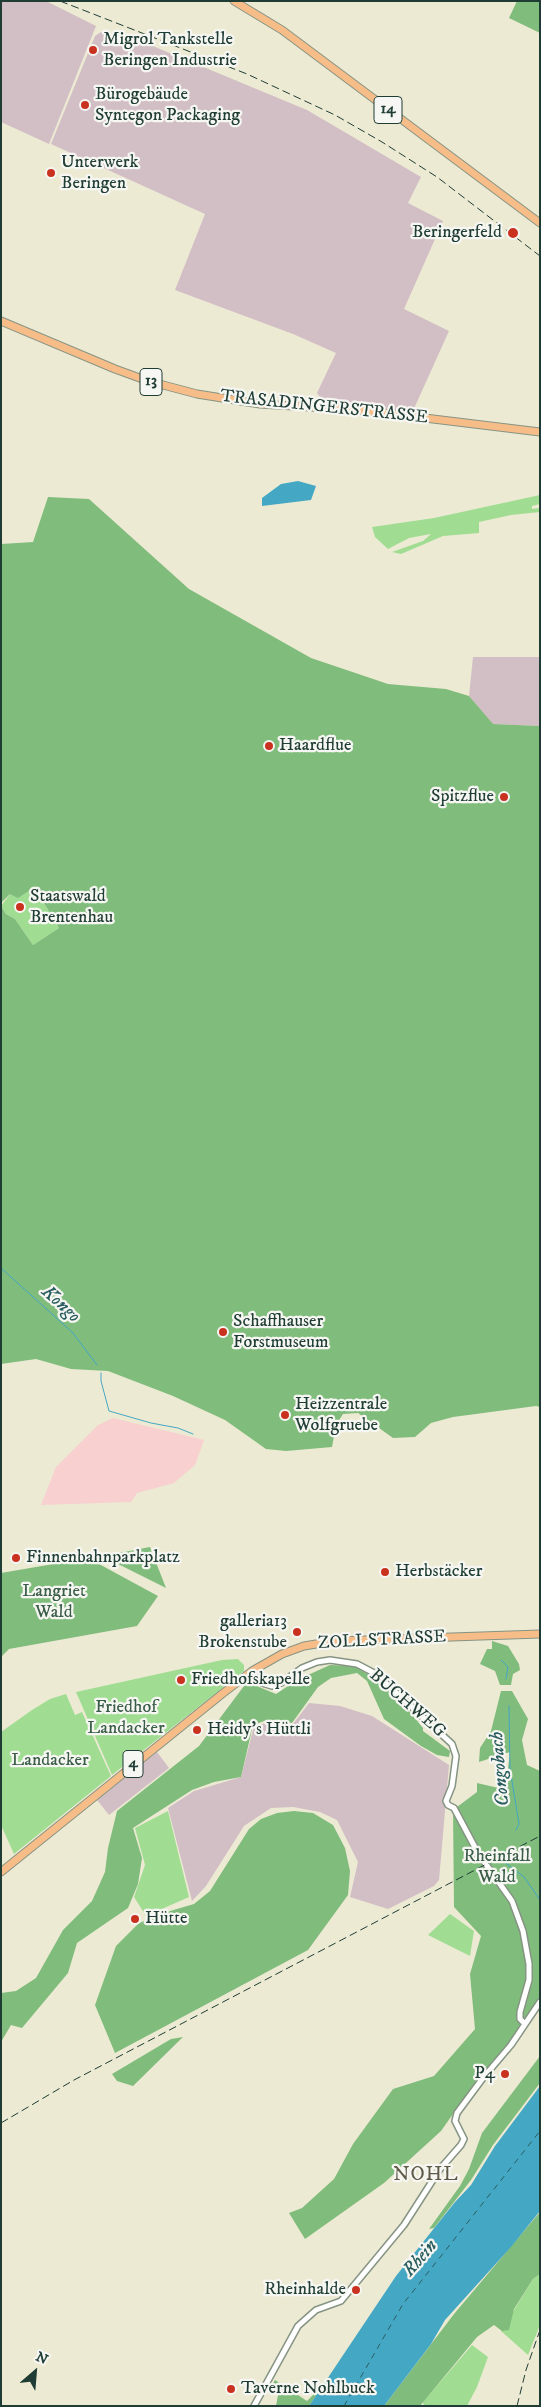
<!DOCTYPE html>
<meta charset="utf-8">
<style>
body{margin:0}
#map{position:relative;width:541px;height:2407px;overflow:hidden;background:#edead4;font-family:"IM FELL DW Pica",serif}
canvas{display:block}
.frame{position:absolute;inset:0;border:2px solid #1f3d34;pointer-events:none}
.north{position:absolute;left:10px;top:2347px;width:50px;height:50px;-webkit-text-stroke:4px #f6f6f2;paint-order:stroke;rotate:27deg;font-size:14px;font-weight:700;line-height:20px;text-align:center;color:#1f3d34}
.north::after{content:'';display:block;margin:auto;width:18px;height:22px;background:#1f3d34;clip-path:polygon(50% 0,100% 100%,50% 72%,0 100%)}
</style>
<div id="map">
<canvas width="541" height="2407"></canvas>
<div class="frame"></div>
<div class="north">N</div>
</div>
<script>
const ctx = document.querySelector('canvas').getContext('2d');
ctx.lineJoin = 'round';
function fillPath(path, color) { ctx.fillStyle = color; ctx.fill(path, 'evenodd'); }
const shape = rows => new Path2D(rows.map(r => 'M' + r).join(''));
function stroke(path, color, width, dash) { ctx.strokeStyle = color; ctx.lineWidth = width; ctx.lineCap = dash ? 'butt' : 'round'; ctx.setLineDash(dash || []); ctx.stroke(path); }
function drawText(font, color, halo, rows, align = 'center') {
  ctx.font = font + ' "IM FELL DW Pica",serif'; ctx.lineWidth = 4.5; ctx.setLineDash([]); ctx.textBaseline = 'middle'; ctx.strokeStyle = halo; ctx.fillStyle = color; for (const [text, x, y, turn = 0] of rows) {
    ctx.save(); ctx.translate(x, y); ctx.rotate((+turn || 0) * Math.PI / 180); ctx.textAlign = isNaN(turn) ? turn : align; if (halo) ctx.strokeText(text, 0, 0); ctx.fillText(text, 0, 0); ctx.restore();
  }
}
const built = shape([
 [113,1418,204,1440,195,1465,174,1483,137,1493,131,1502,41,1505,56,1467,98,1425]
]);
const industrial = shape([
 [1,1,46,1,96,26,49,144,1,122],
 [101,32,148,44,307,110,421,177,408,203,443,221,404,309,449,331,412,413,323,401,317,393,336,353,293,334,175,290,205,214,51,144,95,36],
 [473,657,540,657,540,726,492,724,469,696],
 [309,1703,340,1706,372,1716,449,1765,439,1880,434,1886,388,1909,350,1897,358,1862,337,1820,320,1812,293,1807,271,1808,244,1826,206,1886,192,1901,168,1808,194,1791,241,1777,254,1726,270,1722,293,1724],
 [157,1752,169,1768,109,1815,97,1800]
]);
const green = shape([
 [540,495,540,504,532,506,532,509,540,508,540,512,511,515,479,522,479,533,443,536,401,554,392,552,423,541,431,534,409,538,388,549,375,537,372,527,434,518],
 [30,890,38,893,59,928,33,945,15,919,6,914,1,906,10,894],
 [238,1659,244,1665,244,1671,112,1775,76,1692,222,1660],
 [66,1694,75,1715,82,1712,111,1776,14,1854,1,1825,1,1732,32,1710,50,1699],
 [168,1811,189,1897,146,1916,134,1897,145,1865,135,1828],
 [450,1914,474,1931,470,1956,428,1935],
 [540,2274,540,2325,528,2355,501,2331,533,2279],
 [472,2345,488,2357,477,2387,467,2406,424,2406,423,2402]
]);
const forest = shape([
 [517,1,540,1,540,33,509,18],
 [48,497,89,499,189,589,311,658,388,684,446,689,469,696,493,724,540,726,540,1407,536,1406,453,1417,431,1423,415,1437,393,1438,358,1413,343,1414,336,1425,332,1447,286,1451,266,1449,225,1420,173,1396,108,1371,71,1369,36,1359,1,1364,1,906,6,914,15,919,33,945,59,928,38,893,30,890,18,898,10,894,1,903,1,544,33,542],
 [150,1547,166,1588,106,1558,109,1555],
 [71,1561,88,1561,99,1564,158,1596,137,1626,9,1649,1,1657,1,1573],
 [492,1641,508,1646,519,1664,520,1670,513,1674,511,1685,500,1685,495,1671,480,1664,487,1649,492,1649],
 [330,1665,354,1666,389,1687,423,1728,423,1731,450,1751,449,1757,437,1755,421,1746,384,1719,367,1681,357,1673,331,1678,318,1687,292,1723,267,1720,253,1725,241,1777,214,1782,192,1790,133,1828,142,1858,138,1884,128,1908,77,1943,68,1973,22,2028,11,2025,1,2042,1,1993,16,1991,36,1978,63,1930,92,1901,105,1872,108,1848,117,1811,199,1746,247,1682,276,1694,297,1680],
 [501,1691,512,1691,528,1719,522,1740,527,1765,540,1771,540,1997,508,2046,482,2073,441,2131,384,2183,305,2239,289,2213,302,2208,334,2179,353,2144,393,2089,434,2076,475,2029,470,1974,481,1936,454,1907,453,1810,477,1792,477,1783,503,1789,506,1786,510,1752,479,1762,480,1748,491,1731],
 [294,1811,313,1813,333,1825,345,1848,350,1871,348,1895,308,1950,115,2053,95,2005,116,1946,138,1924,153,1916,194,1904,210,1891,249,1829,261,1819,277,1813],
 [183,2037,133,2086,117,2081,112,2074,171,2039],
 [540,2056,540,2083,493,2145,471,2180,434,2228,429,2229,460,2186,469,2169,482,2133],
 [540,2212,540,2274,533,2279,514,2309,509,2330,502,2331,494,2325,477,2337,420,2406,384,2406,454,2314],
 [275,2380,307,2401,324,2384,309,2406,276,2406,278,2395,269,2390]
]);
const water = shape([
 [298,481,316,486,311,500,262,506,262,498,281,484],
 [540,2086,540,2211,511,2247,445,2320,431,2344,384,2406,309,2406,396,2276,455,2202,471,2185,495,2146]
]);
const stream = shape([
 [1,1268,73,1333,97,1365],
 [101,1373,101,1381,109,1411,151,1423,178,1428,193,1434],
 [501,1660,508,1667,506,1679],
 [509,1706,510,1769,519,1824,516,1830],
 [500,1853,503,1861,524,1877,540,1900]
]);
const ferry = shape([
 [344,2406,403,2304,540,2131]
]);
const tertiary = shape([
 [252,1671,262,1683,272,1686,281,1683,302,1668,317,1662,330,1660,357,1664,376,1674,452,1744,456,1756,452,1786,446,1801,448,1805,454,1808,478,1853,512,1901,523,1931,529,1964,529,1980,520,2012,520,2019,525,2024],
 [254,2406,298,2326,316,2310,341,2301,404,2225,440,2169,461,2145,464,2139,455,2121,457,2113,483,2078,511,2045,540,2002]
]);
const primary = shape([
 [234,1,282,30,540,223],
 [1,321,115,369,148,381,197,394,260,404,359,410,540,432],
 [1,1872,222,1694,252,1671,282,1654,304,1646,334,1641,540,1634]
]);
const rail = shape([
 [60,1,247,74,335,115,382,142,437,177,540,256],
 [1,2123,74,2080,540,1836],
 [517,2406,526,2370,540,2330]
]);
const markers = [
 [93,50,5,"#c8321e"],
 [85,105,5,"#c8321e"],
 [51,173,5,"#c8321e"],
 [513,233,6,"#c8321e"],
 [269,746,5,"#c8321e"],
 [504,797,5,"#c8321e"],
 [20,907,5,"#c8321e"],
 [223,1332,5,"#c8321e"],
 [285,1415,5,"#c8321e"],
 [16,1558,5,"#c8321e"],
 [385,1572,5,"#c8321e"],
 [297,1632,5,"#c8321e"],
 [181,1680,5,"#c8321e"],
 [197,1730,5,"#c8321e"],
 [135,1919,5,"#c8321e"],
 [505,2074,5,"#c8321e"],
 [356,2290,5,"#c8321e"],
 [231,2389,5,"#c8321e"]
];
const shields = [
 [388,110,28],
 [151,382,22],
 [133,1764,20]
];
const shieldNames = [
 ["14",388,110],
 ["13",151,382],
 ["4",133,1764]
];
const poiNames = [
 ["Migrol Tankstelle",103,40],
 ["Beringen Industrie",103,61],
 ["Bürogebäude",95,95],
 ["Syntegon Packaging",95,116],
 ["Unterwerk",61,163],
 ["Beringen",61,184],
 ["Beringerfeld",502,233,"right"],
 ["Haardflue",279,746],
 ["Spitzflue",494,797,"right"],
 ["Staatswald",30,897],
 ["Brentenhau",30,918],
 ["Schaffhauser",233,1322],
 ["Forstmuseum",233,1343],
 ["Heizzentrale",295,1405],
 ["Wolfgruebe",295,1426],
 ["Finnenbahnparkplatz",26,1558],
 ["Herbstäcker",395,1572],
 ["galleria13",287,1622,"right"],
 ["Brokenstube",287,1643,"right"],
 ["Friedhofskapelle",191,1680],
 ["Heidy's Hüttli",207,1730],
 ["Hütte",145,1919],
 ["P4",495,2074,"right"],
 ["Rheinhalde",346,2290,"right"],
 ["Taverne Nohlbuck",241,2389]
];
const streetNames = [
 ["TRASADINGERSTRASSE",324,408,6],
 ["ZOLLSTRASSE",382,1641,-3],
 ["BUCHWEG",407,1704,41]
];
const parkNames = [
 ["Langriet",54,1592],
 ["Wald",54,1613],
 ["Friedhof",126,1708],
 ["Landacker",126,1729],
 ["Landacker",50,1761],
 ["Rheinfall",497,1857],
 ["Wald",497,1878]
];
const waterNames = [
 ["Kongo",60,1305,43],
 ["Congobach",501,1769,-95],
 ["Rhein",421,2259,-49]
];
const quarterNames = [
 ["NOHL",426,2176]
];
fillPath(built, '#f7d0cf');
fillPath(industrial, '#d2bec5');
fillPath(green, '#a0dd92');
fillPath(forest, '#80bc7c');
fillPath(water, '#44a7c4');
stroke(stream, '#44a7c4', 1);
stroke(ferry, '#2a5d5f', 1, [6, 5]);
stroke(tertiary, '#869484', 8);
stroke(primary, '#869484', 9);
stroke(tertiary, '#fff', 5);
stroke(primary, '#f7bd88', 7);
stroke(rail, '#1f3d34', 1, [8, 4]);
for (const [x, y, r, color] of markers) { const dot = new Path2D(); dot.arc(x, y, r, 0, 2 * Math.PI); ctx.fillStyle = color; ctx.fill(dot); stroke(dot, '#f6f6f2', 2); }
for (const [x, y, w] of shields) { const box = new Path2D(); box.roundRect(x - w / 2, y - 13.5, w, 27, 4); ctx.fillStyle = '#f6f6f2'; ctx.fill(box); stroke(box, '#1f3d34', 1); }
drawText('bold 16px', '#1f3d34', null, shieldNames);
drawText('18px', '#1f3d34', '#f6f6f2', poiNames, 'left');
drawText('18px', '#1f3d34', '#f6f6f2', streetNames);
drawText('18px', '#395d47', '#f6f6f2', parkNames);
drawText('italic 19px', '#2a5d5f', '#f6f6f2', waterNames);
ctx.letterSpacing = '1px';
drawText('20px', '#605b48', '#f6f6f2', quarterNames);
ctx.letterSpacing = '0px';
</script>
